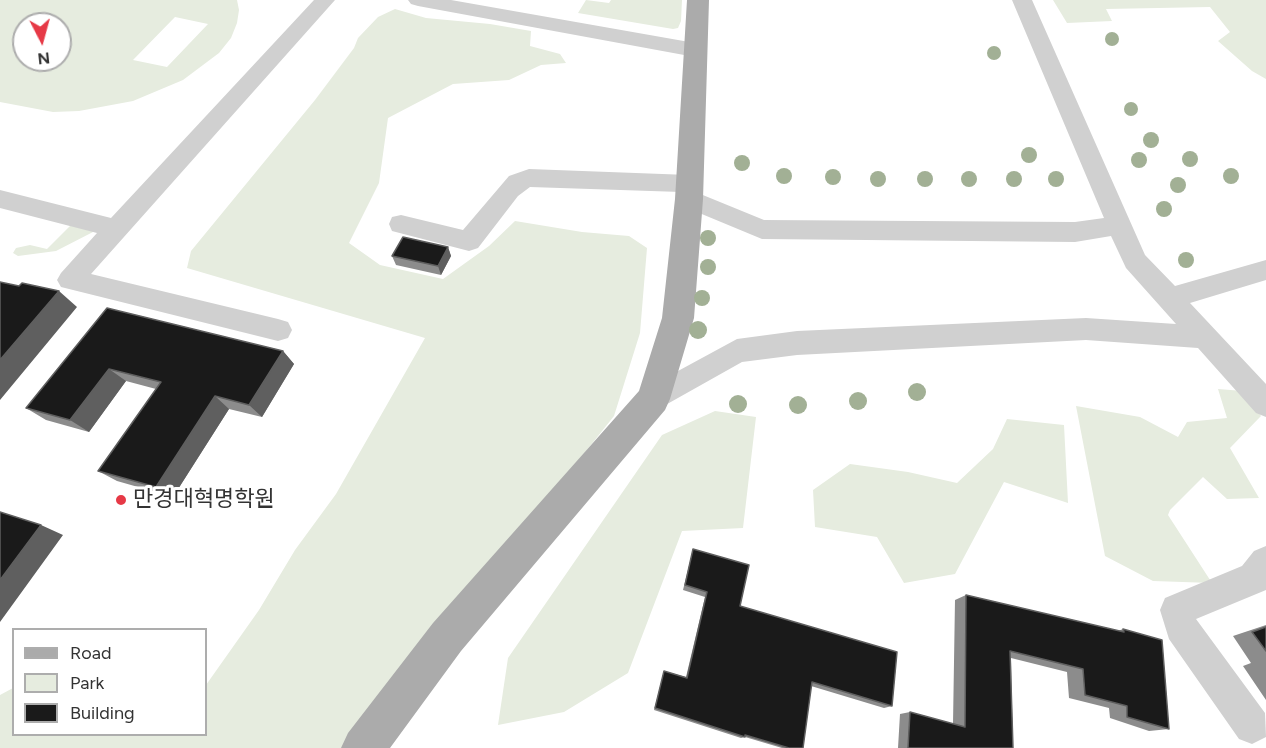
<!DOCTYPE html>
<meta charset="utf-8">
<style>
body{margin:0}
#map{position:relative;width:1266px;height:748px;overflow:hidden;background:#fff;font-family:Figtree,sans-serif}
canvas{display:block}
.legend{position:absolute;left:12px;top:628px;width:195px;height:108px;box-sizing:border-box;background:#fff;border:2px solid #adadad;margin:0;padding:8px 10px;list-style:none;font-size:18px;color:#333}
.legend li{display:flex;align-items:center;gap:12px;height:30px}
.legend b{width:30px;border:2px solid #adadad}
.north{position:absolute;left:12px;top:12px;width:60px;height:60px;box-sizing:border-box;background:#fff;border:2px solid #adadad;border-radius:50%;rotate:174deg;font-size:16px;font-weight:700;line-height:24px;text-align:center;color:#333}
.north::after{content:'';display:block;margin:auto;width:21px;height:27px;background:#e63946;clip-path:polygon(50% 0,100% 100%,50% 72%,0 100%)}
</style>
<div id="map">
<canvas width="1266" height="748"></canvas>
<ul class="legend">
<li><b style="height:8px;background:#ababab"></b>Road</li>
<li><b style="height:16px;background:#e6ecdf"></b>Park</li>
<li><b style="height:16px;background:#1a1a1a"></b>Building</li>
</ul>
<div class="north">N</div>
</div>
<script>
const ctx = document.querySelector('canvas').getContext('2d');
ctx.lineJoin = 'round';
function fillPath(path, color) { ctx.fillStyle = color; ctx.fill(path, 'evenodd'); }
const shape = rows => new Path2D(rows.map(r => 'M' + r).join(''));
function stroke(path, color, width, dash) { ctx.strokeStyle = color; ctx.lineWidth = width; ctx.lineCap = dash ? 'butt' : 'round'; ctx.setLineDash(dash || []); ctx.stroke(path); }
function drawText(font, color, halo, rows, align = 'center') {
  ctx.font = font + ' Figtree,"Noto Sans KR",sans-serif'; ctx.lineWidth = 6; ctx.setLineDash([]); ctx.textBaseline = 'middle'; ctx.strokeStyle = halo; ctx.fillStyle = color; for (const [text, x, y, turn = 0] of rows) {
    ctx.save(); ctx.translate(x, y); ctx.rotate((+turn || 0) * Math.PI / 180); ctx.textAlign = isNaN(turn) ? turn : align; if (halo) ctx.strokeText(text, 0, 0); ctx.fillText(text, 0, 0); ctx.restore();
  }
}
const green = shape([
 [0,0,237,0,239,10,237,23,231,38,219,53,183,80,133,101,79,111,53,112,0,102],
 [175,17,208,24,167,67,133,60],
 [24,24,60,24,60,60,24,60],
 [586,0,609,3,611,0,682,0,681,21,678,28,673,29,578,13],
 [1053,0,1266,0,1266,79,1252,71,1218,41,1230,32,1210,7,1106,9,1112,21,1067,23],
 [395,9,426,18,490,24,531,31,530,46,560,54,566,63,541,65,509,80,453,84,388,118,379,183,349,243,380,265,443,279,489,246,515,221,582,232,629,236,647,248,640,333,614,416,349,748,0,748,0,695,13,688,14,734,206,734,206,685,259,610,295,550,336,494,425,338,187,268,191,251,315,100,354,48,358,38,378,17],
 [73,223,94,229,93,232,56,251,18,256,13,253,16,248,30,245,47,249],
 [1218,389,1243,391,1261,416,1230,448,1259,498,1227,499,1203,477,1170,510,1168,515,1212,583,1153,581,1105,556,1076,406,1140,417,1178,437,1187,422,1227,418],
 [715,411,756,417,743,528,682,531,628,673,564,712,498,725,508,658,662,435],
 [1007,419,1064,425,1068,503,1004,482,955,574,904,583,877,537,815,527,813,490,850,464,908,472,957,483,993,449]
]);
const minor = shape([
 [314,0,335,0,91,274,278,319,288,322,292,330,288,338,278,341,61,287,57,280,61,273,97,233,0,208,0,190,111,218,314,0],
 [408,0,451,0,695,43,702,45,705,50,702,55,695,57,418,6,411,4,408,0],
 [1012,0,1032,0,1145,255,1175,286,1266,260,1266,280,1190,303,1266,384,1266,417,1256,413,1198,348,1086,340,797,355,742,362,653,412,643,408,638,399,643,390,737,339,797,331,1086,318,1176,324,1126,268,1111,236,1075,242,762,239,680,205,677,199,681,192,530,187,518,196,478,248,469,251,392,231,389,224,392,217,401,215,463,230,509,176,529,169,689,175,697,178,701,184,697,190,693,191,764,220,1075,222,1104,218,1012,0],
 [1266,546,1266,590,1196,619,1265,713,1266,737,1252,744,1239,739,1169,639,1160,610,1165,598,1242,566,1254,551,1266,546]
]);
const major = shape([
 [687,0,709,0,703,199,694,318,670,399,665,410,461,651,390,748,341,748,348,733,433,623,639,391,662,318,675,199,687,0]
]);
const trees = [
 [1112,39,7],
 [994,53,7],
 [1131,109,7],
 [1151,140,8],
 [1029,155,8],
 [1190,159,8],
 [1139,160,8],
 [742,163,8],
 [784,176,8],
 [1231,176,8],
 [833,177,8],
 [878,179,8],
 [925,179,8],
 [969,179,8],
 [1014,179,8],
 [1056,179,8],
 [1178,185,8],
 [1164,209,8],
 [708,238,8],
 [1186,260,8],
 [708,267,8],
 [702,298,8],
 [698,330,9],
 [917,392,9],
 [858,401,9],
 [738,404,9],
 [798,405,9]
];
const wall = shape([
 [448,247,451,256,441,275,396,265,392,256],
 [107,308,283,351,294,364,262,417,229,409,173,497,117,481,98,471,156,389,126,381,89,432,46,420,26,408],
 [693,549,740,606,892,706,884,708,811,686,803,748,782,748,745,737,741,738,654,710,664,671,686,677,705,597,683,590],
 [966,595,1118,631,1123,629,1169,729,1149,731,1110,718,1109,708,1069,698,1067,672,1011,658,1013,748,898,748,900,714,910,712,953,724,955,600],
 [1266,625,1266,700,1243,666,1251,663,1233,636]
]);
const shadedWall = shape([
 [448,247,451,256,441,275,438,266],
 [59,291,77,307,0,400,0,360],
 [283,351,294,364,262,417,249,405],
 [109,369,126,381,89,432,70,420],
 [215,396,229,409,173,497,156,487],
 [41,525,63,535,0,622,0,580]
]);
const building = shape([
 [403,237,448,247,438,266,392,256,403,237],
 [0,282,19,286,22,283,59,291,0,360,0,282],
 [107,308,283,351,249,405,215,396,156,487,98,471,161,382,109,369,70,420,26,408,107,308],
 [0,512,41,525,0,580,0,512],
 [693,549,749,565,740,606,897,652,892,706,812,682,803,748,789,748,745,735,745,737,655,708,664,671,687,678,707,592,685,585,693,549],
 [966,595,1124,632,1123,629,1162,640,1169,729,1127,717,1127,706,1085,695,1083,669,1010,651,1013,748,908,748,910,712,965,727,966,595],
 [1266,627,1266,651,1252,632,1266,627]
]);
const markers = [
 [121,500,6,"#e63946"]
];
const poiNames = [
 ["만경대혁명학원",133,500]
];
fillPath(green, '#e6ecdf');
fillPath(minor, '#d0d0d0');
fillPath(major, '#ababab');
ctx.fillStyle = '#a2b095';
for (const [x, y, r] of trees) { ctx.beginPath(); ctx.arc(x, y, r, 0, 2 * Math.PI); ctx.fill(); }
fillPath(wall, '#8c8c8c');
fillPath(shadedWall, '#5f5f5f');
fillPath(building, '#1a1a1a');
stroke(building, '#5f5f5f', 1.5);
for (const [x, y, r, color] of markers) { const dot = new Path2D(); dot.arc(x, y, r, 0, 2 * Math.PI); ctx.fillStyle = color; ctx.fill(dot); stroke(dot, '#fff', 2); }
drawText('22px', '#333', '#fff', poiNames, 'left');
</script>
